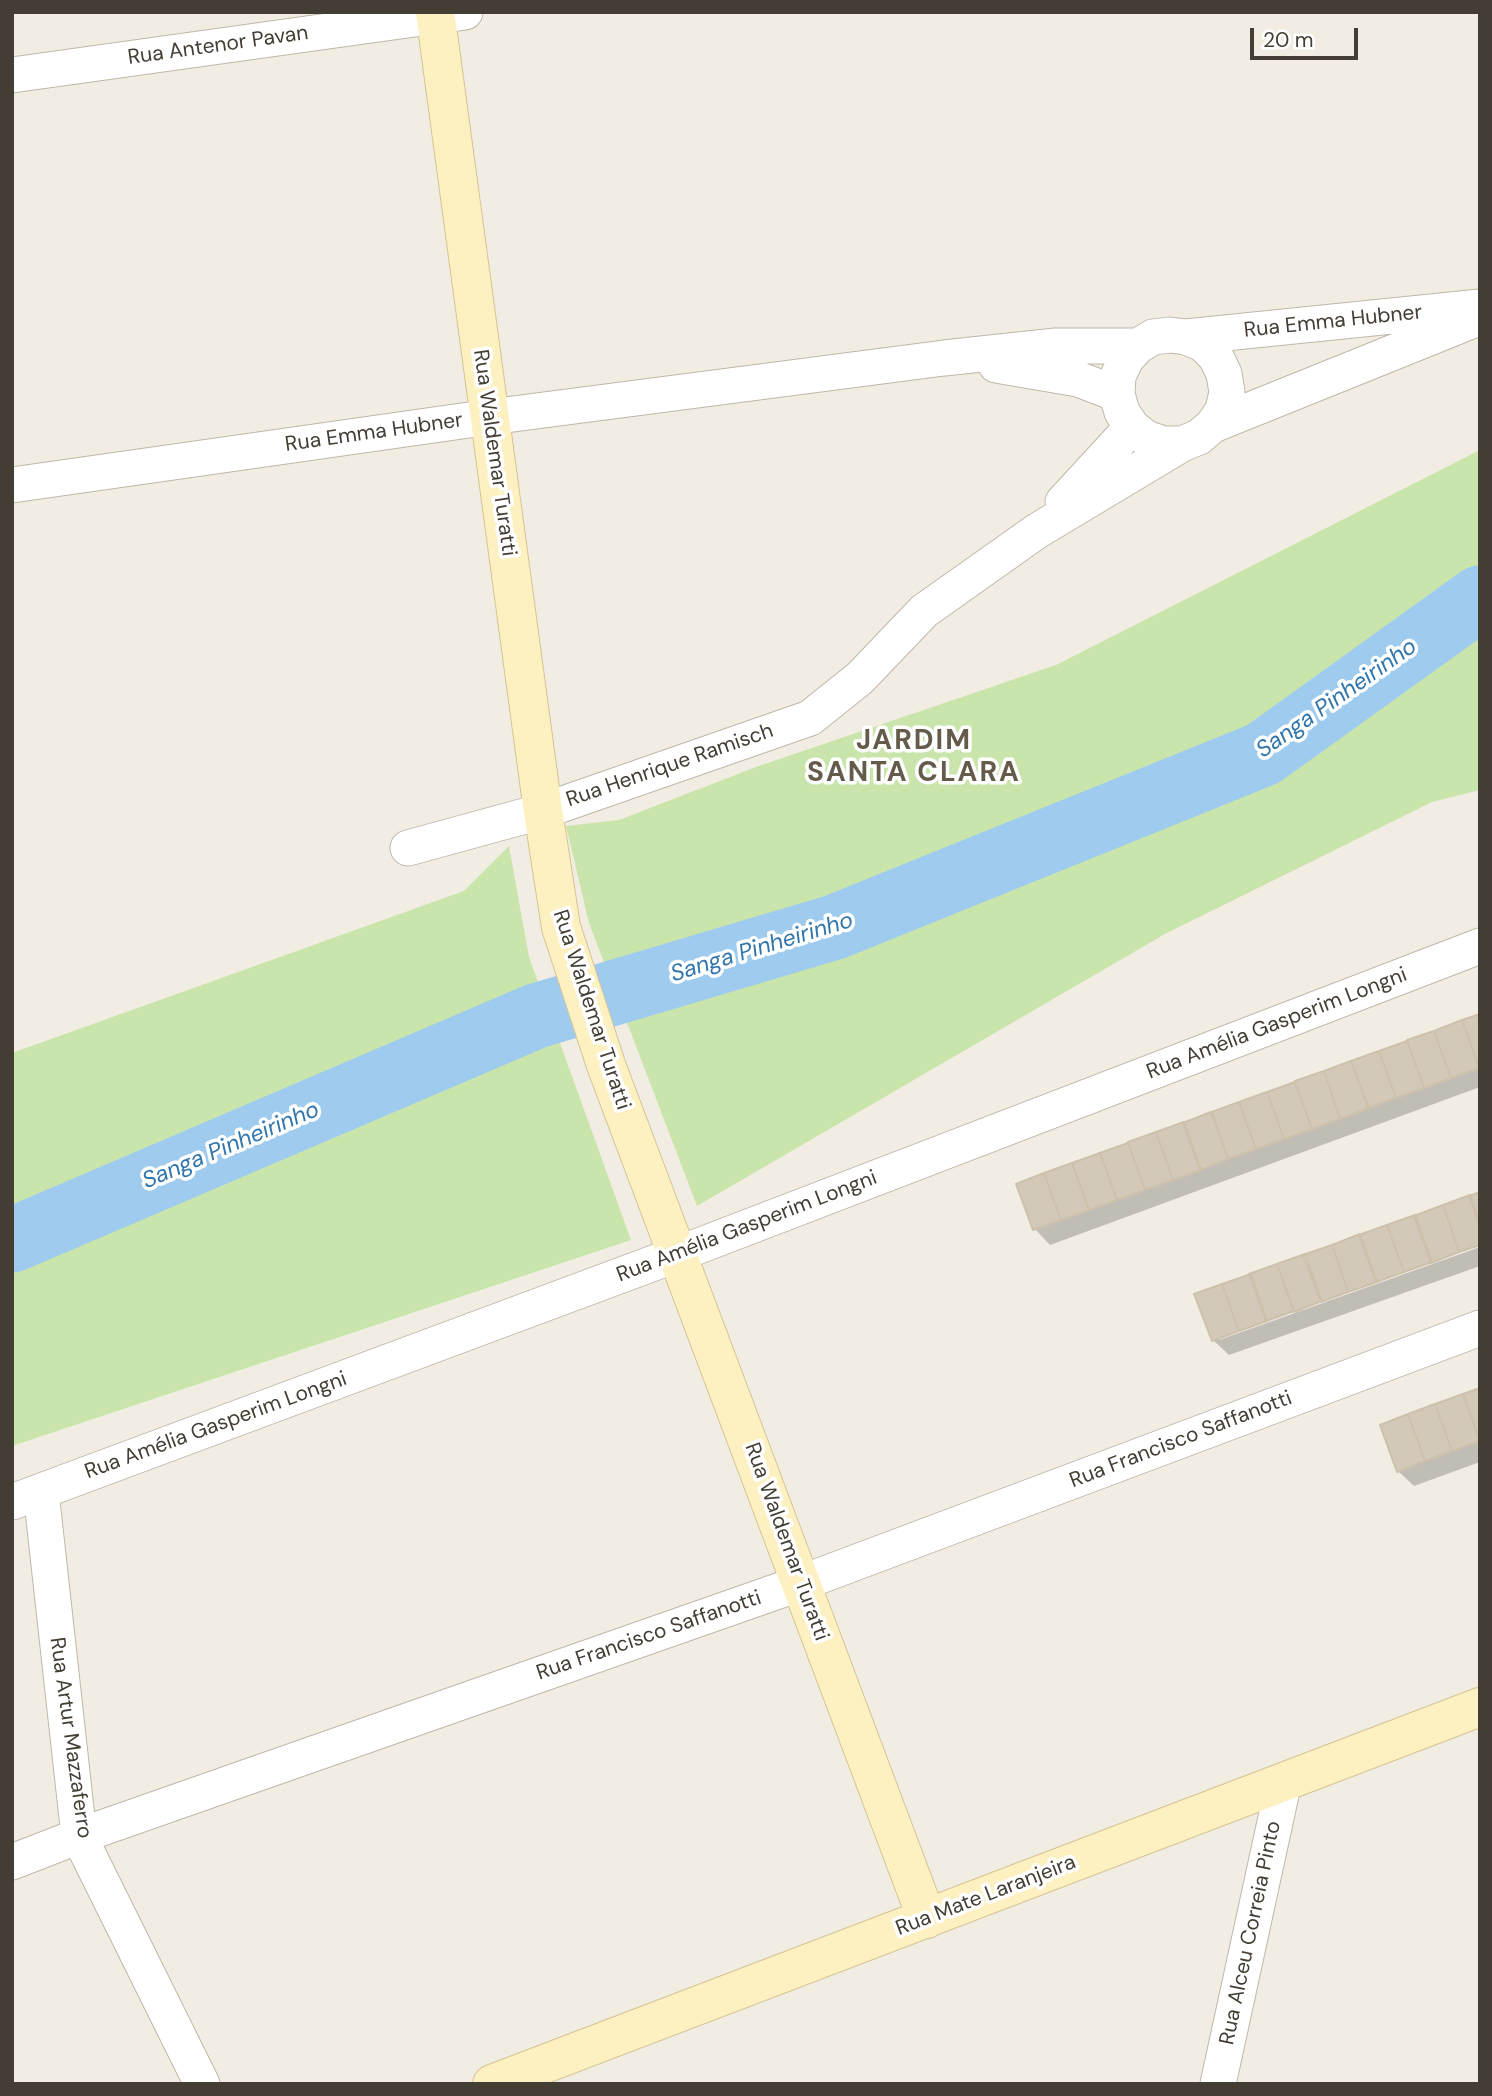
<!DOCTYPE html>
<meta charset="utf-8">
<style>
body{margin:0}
#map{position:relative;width:1492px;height:2096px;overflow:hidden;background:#f1ede3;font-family:"DM Sans",sans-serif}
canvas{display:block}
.frame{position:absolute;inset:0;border:14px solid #433d34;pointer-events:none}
.scale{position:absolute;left:1250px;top:28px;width:108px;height:32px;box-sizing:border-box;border:4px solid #433d34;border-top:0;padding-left:9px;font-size:21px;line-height:24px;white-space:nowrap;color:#433d34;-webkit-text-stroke:5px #fff;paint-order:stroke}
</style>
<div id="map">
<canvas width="1492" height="2096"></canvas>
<div class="frame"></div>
<div class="scale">20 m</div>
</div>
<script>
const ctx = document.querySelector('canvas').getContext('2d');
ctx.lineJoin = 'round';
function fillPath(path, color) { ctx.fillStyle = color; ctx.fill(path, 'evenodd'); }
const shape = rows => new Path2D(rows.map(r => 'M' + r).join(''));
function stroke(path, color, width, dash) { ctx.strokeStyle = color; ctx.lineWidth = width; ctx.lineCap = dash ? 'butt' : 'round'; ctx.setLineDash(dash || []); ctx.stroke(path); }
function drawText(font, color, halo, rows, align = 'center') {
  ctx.font = font + ' "DM Sans",sans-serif'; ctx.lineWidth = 7; ctx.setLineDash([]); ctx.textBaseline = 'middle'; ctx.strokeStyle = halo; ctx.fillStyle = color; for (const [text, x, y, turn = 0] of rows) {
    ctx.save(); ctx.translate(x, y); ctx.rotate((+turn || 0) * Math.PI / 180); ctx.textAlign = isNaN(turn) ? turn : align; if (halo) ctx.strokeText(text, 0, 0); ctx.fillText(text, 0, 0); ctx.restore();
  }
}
const green = shape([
 [1480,450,1480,790,1432,802,1165,934,697,1206,589,923,566,826,619,820,756,767,1056,665],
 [509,846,529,957,631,1240,12,1446,12,1053,464,891]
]);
const shadow = shape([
 [1480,1015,1480,1087,1050,1245,1035,1229,1019,1185],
 [1480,1247,1480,1266,1229,1355,1213,1340,1219,1336,1219,1340],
 [1480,1390,1480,1462,1414,1486,1398,1471]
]);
const river = shape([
 [12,1240,536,1016,835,927,1263,754,1480,598]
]);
const building = shape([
 [1480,1014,1480,1068,1479,1068,1462,1020,1480,1014],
 [1462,1020,1479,1068,1451,1078,1434,1031,1462,1020],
 [1434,1031,1451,1078,1424,1088,1407,1040,1434,1031],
 [1407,1041,1424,1088,1396,1098,1379,1051,1407,1041],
 [1379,1051,1396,1098,1368,1108,1351,1061,1379,1051],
 [1351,1061,1369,1108,1340,1119,1324,1071,1351,1061],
 [1324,1071,1340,1119,1312,1129,1295,1081,1324,1071],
 [1295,1082,1312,1129,1284,1139,1267,1092,1295,1082],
 [1267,1092,1284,1139,1256,1149,1239,1102,1267,1092],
 [1239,1102,1256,1149,1228,1159,1212,1112,1239,1102],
 [1211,1112,1228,1159,1200,1170,1183,1123,1211,1112],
 [1184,1122,1201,1170,1173,1180,1156,1132,1184,1122],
 [1156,1132,1173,1180,1145,1190,1128,1142,1156,1132],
 [1128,1143,1145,1190,1117,1200,1100,1153,1128,1143],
 [1100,1153,1117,1200,1089,1210,1072,1163,1100,1153],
 [1072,1163,1089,1210,1061,1220,1044,1173,1072,1163],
 [1044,1173,1061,1220,1033,1230,1016,1184,1044,1173],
 [1480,1192,1480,1226,1469,1196,1480,1192],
 [1470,1195,1480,1222,1480,1245,1459,1252,1443,1205,1470,1195],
 [1443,1205,1459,1252,1431,1263,1414,1216,1443,1205],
 [1415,1215,1432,1262,1404,1272,1387,1225,1415,1215],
 [1387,1225,1404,1272,1376,1282,1359,1235,1387,1225],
 [1360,1234,1377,1282,1348,1292,1332,1245,1360,1234],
 [1332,1245,1348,1292,1321,1302,1303,1255,1332,1245],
 [1305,1254,1322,1301,1294,1312,1277,1264,1305,1254],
 [1277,1264,1294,1311,1266,1321,1249,1274,1277,1264],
 [1251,1274,1267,1321,1239,1331,1222,1284,1251,1274],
 [1222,1284,1239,1331,1212,1341,1194,1294,1222,1284],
 [1480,1388,1480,1441,1463,1394,1480,1388],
 [1463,1394,1480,1441,1452,1451,1435,1404,1463,1394],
 [1435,1404,1452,1451,1425,1461,1408,1414,1435,1404],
 [1408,1414,1425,1461,1397,1472,1380,1425,1408,1414]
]);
const street = shape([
 [12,75,465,12],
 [1186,337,1480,307],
 [996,365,1078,379,1117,394],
 [1213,425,1476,319],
 [12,485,490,417,944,358,1056,346,1138,346],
 [1063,502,1132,427],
 [408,848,543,811,810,718,860,678,924,611,1037,531,1182,444,1199,437,1213,425,1223,410,1227,392,1224,374,1216,357,1203,344,1186,337,1170,335,1153,337,1138,346,1126,359,1118,376,1117,394,1122,412,1132,427,1146,438,1164,444,1182,444],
 [41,1492,79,1836,202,2084],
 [12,1502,678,1254,1480,946],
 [12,1862,79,1836,801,1583,1480,1328],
 [1218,2084,1284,1781]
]);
const secondary = shape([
 [435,12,543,811,561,927,606,1065,927,1919],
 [492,2084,1480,1707]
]);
const streetNames = [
 ["Rua Antenor Pavan",218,46,-8],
 ["Rua Emma Hubner",1333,322,-6],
 ["Rua Emma Hubner",374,433,-8],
 ["Rua Waldemar Turatti",494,453,82],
 ["Rua Henrique Ramisch",670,766,-19],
 ["Rua Waldemar Turatti",591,1010,72],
 ["Rua Amélia Gasperim Longni",1277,1024,-21],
 ["Rua Amélia Gasperim Longni",747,1227,-21],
 ["Rua Amélia Gasperim Longni",216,1426,-20],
 ["Rua Francisco Saffanotti",1181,1440,-21],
 ["Rua Waldemar Turatti",786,1542,70],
 ["Rua Francisco Saffanotti",649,1636,-19],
 ["Rua Artur Mazzaferro",70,1738,82],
 ["Rua Mate Laranjeira",986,1896,-21],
 ["Rua Alceu Correia Pinto",1251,1933,-78]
];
const waterNames = [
 ["Sanga Pinheirinho",1337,699,-35],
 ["Sanga Pinheirinho",762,948,-17],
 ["Sanga Pinheirinho",231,1146,-23]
];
const districtNames = [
 ["JARDIM",914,742],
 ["SANTA CLARA",914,774]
];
fillPath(green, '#cae5ac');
fillPath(shadow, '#0003');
stroke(river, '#9fccee', 65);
fillPath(building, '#d3c9b9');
stroke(building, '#cdc1ac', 2);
stroke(street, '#bfb8a9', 37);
stroke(secondary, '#d4c495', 40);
stroke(street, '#fff', 35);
stroke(secondary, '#fdf0c1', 38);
drawText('21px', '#433d34', '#fff', streetNames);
drawText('italic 23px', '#3075ac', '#fff', waterNames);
ctx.letterSpacing = '2px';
drawText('bold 28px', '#655b4b', '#fff', districtNames);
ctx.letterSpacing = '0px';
</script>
